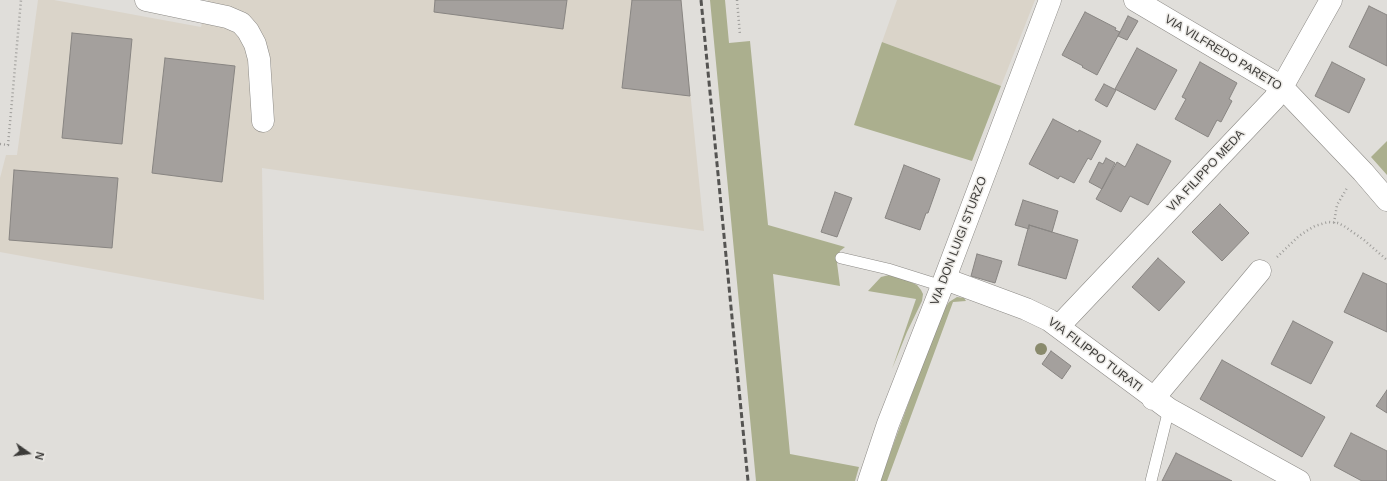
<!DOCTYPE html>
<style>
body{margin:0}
#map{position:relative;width:1387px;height:481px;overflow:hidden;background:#e0deda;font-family:Arial,sans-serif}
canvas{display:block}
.north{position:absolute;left:8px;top:433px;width:40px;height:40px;-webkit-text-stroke:3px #edebe7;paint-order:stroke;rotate:104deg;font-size:11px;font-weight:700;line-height:16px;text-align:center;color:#3c3b39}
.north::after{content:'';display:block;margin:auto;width:14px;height:18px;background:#3c3b39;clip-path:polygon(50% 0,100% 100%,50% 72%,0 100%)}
</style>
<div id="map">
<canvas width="1387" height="481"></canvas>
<div class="north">N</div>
</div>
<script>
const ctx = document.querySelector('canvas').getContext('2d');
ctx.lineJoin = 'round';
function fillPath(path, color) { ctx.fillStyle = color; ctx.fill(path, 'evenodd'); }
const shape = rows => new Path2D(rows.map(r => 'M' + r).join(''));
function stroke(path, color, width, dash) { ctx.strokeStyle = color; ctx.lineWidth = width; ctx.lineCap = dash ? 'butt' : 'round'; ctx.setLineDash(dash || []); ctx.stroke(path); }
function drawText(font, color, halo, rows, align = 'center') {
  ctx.font = font + ' Arial,sans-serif'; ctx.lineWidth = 3; ctx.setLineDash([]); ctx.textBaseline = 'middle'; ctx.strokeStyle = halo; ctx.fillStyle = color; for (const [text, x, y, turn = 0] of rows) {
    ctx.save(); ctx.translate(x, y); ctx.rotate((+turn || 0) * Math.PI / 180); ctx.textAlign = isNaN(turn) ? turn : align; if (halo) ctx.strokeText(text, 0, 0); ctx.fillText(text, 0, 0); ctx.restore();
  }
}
const built = shape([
 [38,0,54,0,201,27,208,0,681,0,704,231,262,168,264,300,0,252,0,178,6,155,17,155],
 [897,0,1035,0,1001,86,882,42]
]);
const green = shape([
 [710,0,725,0,729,43,750,41,768,225,845,247,840,251,837,263,840,286,773,274,790,454,859,467,855,481,756,481],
 [882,42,1001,86,972,161,854,125],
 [1387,141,1387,175,1371,157],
 [889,275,907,280,917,285,921,290,923,294,922,301,907,332,892,369,916,299,868,291,881,277],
 [957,297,964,298,966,301,953,302,887,481,880,481,918,377,945,308,949,302]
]);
const building = shape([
 [435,0,567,0,563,29,434,12,435,0],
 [632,0,681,0,690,96,622,88,632,0],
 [1369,6,1387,15,1387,66,1349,47,1369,6],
 [1085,12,1116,28,1115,30,1120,32,1097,75,1082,67,1083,66,1062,55,1085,12],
 [1128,16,1138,21,1127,40,1118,36,1128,16],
 [72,33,132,39,122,144,62,138,72,33],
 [1137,48,1177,70,1155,110,1115,89,1137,48],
 [165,58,235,66,222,182,152,173,165,58],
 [1200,62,1237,83,1229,99,1232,101,1221,122,1217,120,1208,137,1175,119,1186,99,1182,97,1200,62],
 [1332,62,1365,79,1349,113,1315,96,1332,62],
 [1104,84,1116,90,1107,107,1095,100,1104,84],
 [1053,119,1078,132,1079,130,1101,141,1091,160,1088,158,1074,183,1060,176,1058,179,1029,164,1053,119],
 [1137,144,1171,161,1148,205,1130,196,1121,212,1096,199,1117,162,1125,167,1137,144],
 [1106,158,1115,163,1102,189,1089,182,1099,162,1103,164,1106,158],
 [904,165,940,179,928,213,926,213,920,230,885,218,904,165],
 [14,170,118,178,112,248,9,240,14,170],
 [835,192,852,198,837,237,821,232,835,192],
 [1023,200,1058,211,1052,232,1029,225,1029,229,1015,225,1023,200],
 [1220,204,1249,233,1222,261,1192,232,1220,204],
 [1029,225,1078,240,1066,279,1018,265,1029,225],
 [977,254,1002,261,995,283,971,276,977,254],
 [1158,258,1185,282,1159,311,1132,287,1158,258],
 [1363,273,1387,284,1387,332,1344,312,1363,273],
 [1293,321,1333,342,1311,384,1271,364,1293,321],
 [1051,351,1071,366,1062,379,1042,364,1051,351],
 [1222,360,1325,417,1302,457,1200,399,1222,360],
 [1387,390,1387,413,1376,406,1387,390],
 [1351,433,1387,451,1387,481,1362,481,1334,466,1351,433],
 [1176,453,1232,481,1162,481,1176,453]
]);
const path = shape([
 [737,0,740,35],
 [0,144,8,145,21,0],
 [1334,223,1337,205,1347,188],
 [1277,257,1299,236,1308,230,1315,226,1328,222,1338,223,1344,226,1364,240,1387,260]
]);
const service = shape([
 [841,258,888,269,942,286],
 [1151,481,1169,409]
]);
const minor = shape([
 [146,0,227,17,241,23,248,31,255,44,259,59,263,121],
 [1135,0,1282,87,1363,172,1387,200],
 [945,279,1026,309,1049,320,1169,409,1299,481],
 [1059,326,1274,99,1282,87,1331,0],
 [1153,399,1260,271],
 [869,481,888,424,942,286,1050,0]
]);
const rail = shape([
 [701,0,748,481]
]);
const trees = [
 [1041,349]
];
const streetNames = [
 ["VIA VILFREDO PARETO",1223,53,31],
 ["VIA FILIPPO MEDA",1206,171,-47],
 ["VIA DON LUIGI STURZO",959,241,-69],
 ["VIA FILIPPO TURATI",1095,355,37]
];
fillPath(built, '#dad4c9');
fillPath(green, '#abaf8e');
fillPath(building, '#a4a09d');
stroke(building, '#888582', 1);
stroke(service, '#8c8a86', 12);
stroke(minor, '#8c8a86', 23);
stroke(path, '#9e9d9a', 2.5, [1, 3]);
stroke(service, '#fff', 11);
stroke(minor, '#fff', 22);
stroke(rail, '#555452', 3, [6, 3]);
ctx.fillStyle = '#898a6c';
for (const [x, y] of trees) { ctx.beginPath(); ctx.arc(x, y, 6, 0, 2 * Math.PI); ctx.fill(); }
drawText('12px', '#3c3b39', '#edebe7', streetNames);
</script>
